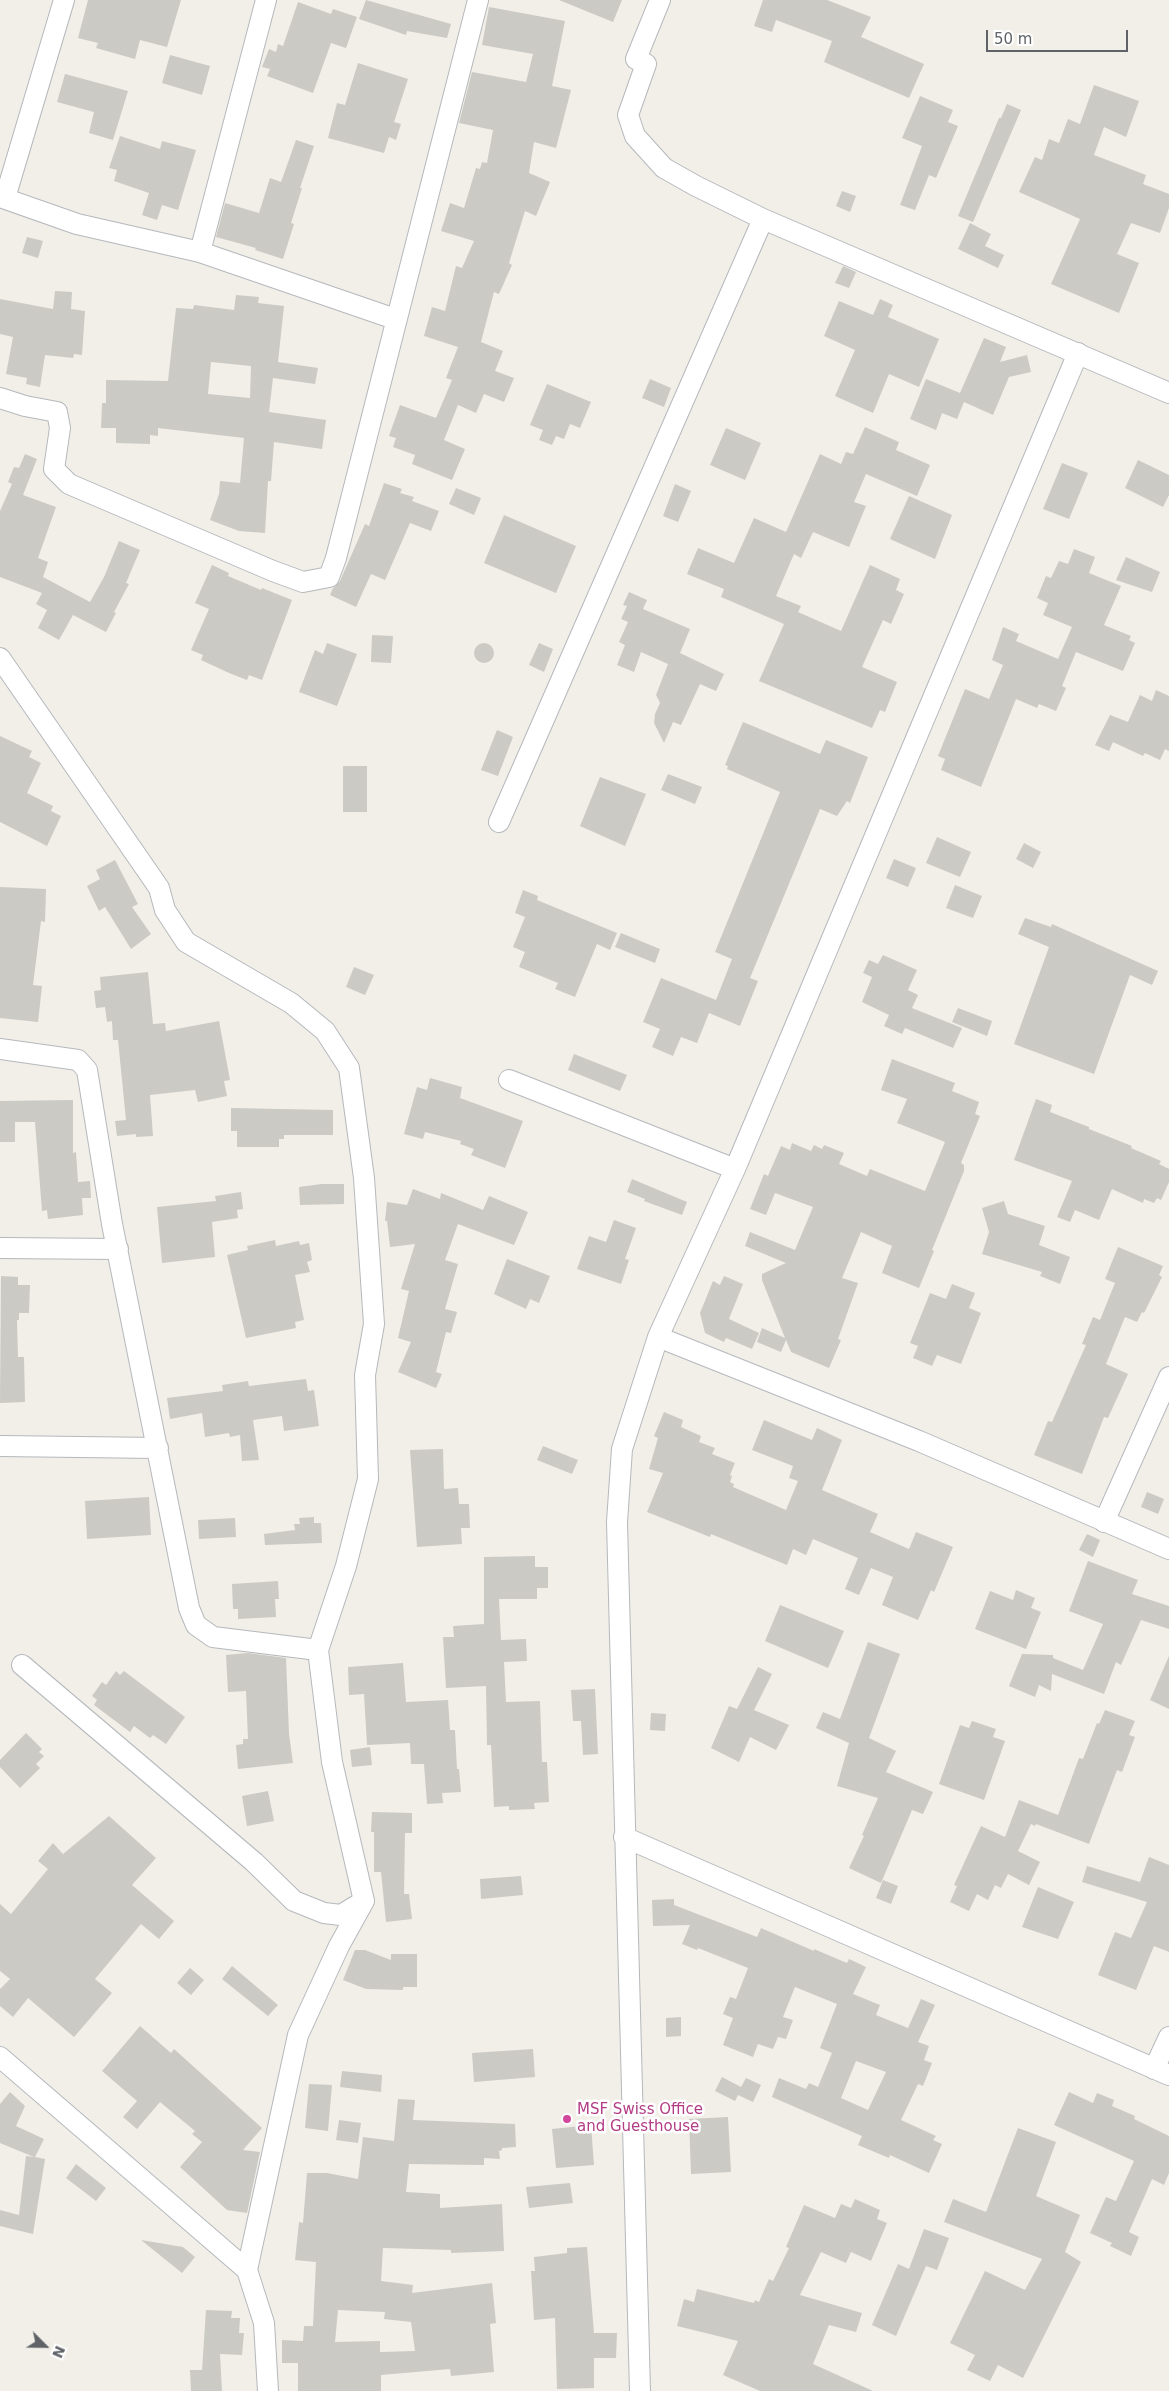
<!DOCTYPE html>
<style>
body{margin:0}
#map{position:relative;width:1169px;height:2391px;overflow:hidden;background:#f1efe8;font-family:"DejaVu Sans",sans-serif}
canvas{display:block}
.north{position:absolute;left:20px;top:2321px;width:50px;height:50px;-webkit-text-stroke:4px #fff;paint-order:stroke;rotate:113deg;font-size:14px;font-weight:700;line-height:20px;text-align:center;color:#5f6368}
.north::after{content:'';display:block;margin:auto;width:18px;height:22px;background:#5f6368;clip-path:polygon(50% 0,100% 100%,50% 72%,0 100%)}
.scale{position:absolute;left:986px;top:30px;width:142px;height:22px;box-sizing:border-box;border:2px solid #5f6368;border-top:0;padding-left:6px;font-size:15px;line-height:18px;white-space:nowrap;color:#5f6368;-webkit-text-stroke:4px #fff;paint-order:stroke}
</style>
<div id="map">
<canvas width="1169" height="2391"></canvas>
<div class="north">N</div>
<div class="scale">50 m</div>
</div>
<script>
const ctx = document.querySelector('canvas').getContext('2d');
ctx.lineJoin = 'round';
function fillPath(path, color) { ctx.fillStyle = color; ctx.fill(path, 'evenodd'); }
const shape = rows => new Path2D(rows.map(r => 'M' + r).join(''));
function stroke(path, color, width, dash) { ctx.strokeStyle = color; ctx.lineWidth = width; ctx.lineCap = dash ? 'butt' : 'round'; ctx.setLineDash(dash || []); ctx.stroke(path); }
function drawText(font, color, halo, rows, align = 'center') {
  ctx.font = font + ' "DejaVu Sans",sans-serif'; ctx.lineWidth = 5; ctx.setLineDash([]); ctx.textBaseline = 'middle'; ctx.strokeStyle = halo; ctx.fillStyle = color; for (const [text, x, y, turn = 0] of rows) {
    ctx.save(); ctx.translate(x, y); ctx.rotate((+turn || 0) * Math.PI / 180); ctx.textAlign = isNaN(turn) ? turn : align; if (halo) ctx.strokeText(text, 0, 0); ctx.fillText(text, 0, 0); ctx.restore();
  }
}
const building = shape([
 [88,0,181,0,167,47,140,40,135,59,96,48,98,43,78,38],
 [366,0,451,24,447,38,407,31,406,35,359,19],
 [559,0,622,0,613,22],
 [763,0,827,0,871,17,861,37,924,64,909,98,824,62,832,41,776,20,772,32,754,26],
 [298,2,331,14,333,9,357,17,346,48,331,43,313,93,267,76,270,69,262,67,269,49,276,52,278,44,283,46],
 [489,7,565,21,552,86,571,90,556,148,534,142,529,173,550,182,536,216,525,211,509,263,512,265,499,294,494,292,481,342,503,351,495,371,514,378,504,402,484,394,476,413,458,405,444,440,465,449,452,480,412,464,415,455,393,447,396,438,389,436,400,405,436,418,452,380,446,378,458,347,424,336,432,307,445,311,456,266,462,268,474,241,441,231,450,203,464,208,476,168,480,169,482,162,487,163,493,130,459,123,472,72,526,82,533,54,482,45],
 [170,55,210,66,202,95,162,83],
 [358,63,408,79,394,122,401,124,396,140,389,137,384,153,328,138,337,103,345,105],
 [65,74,128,91,113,140,89,133,94,112,57,102],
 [1094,85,1139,101,1126,137,1104,127,1094,155,1146,175,1143,184,1169,194,1169,208,1160,233,1131,223,1117,254,1139,263,1119,313,1051,284,1080,219,1019,192,1035,157,1042,160,1049,139,1059,143,1068,119,1080,124],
 [920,96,953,110,948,122,958,126,936,178,929,175,915,210,900,205,922,146,902,138],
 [1007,104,1021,110,973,222,958,216,999,118,1001,118],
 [120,136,160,149,162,141,196,150,178,210,162,205,157,220,142,215,149,193,114,181,117,170,109,168],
 [296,140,314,146,300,188,302,188,291,223,294,224,283,259,255,250,256,248,216,237,225,203,259,213,270,178,281,182],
 [842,191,856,196,850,212,836,206],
 [970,223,991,234,985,246,1004,255,998,268,958,249],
 [27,237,43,241,38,258,22,253],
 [843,266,856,272,849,288,835,283],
 [55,291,72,292,71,309,85,311,82,355,74,354,73,358,45,355,40,387,26,384,27,378,6,374,13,337,0,334,0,299,53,309],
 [236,295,259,297,258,303,284,306,278,362,318,368,315,384,273,378,269,412,326,420,322,449,274,442,271,481,268,481,265,533,239,531,210,520,219,494,220,481,240,483,244,438,158,428,158,436,150,435,150,444,116,443,116,428,101,428,102,403,106,403,106,380,168,381,176,308,193,309,194,305,234,310],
 [211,362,251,366,250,398,208,394],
 [880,299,893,305,888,317,939,339,919,387,889,374,873,413,835,396,855,350,824,336,839,301,873,315],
 [984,338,1006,347,1000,362,1027,355,1031,372,1009,377,993,415,964,402,957,419,942,413,936,430,910,419,926,379,960,393],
 [650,379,671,388,664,407,642,398],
 [547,384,591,402,580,428,570,424,564,439,556,436,552,445,539,440,543,430,530,425],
 [865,427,899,442,896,450,930,465,917,496,866,474,854,502,866,506,849,547,813,532,801,558,794,554,776,596,801,606,798,612,841,631,870,565,900,579,896,590,904,594,891,624,883,620,862,667,897,682,885,712,880,710,872,728,759,681,784,624,721,597,724,589,687,574,698,548,734,563,754,518,786,532,820,454,841,464,846,452,853,454],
 [726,428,761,443,745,480,710,465],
 [25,454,37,459,23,495,56,507,38,558,48,562,43,577,90,602,104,577,119,541,140,550,126,583,129,584,114,612,116,613,106,632,73,615,59,640,38,628,47,610,36,604,42,593,0,577,0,511,12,484,8,482,14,467,19,468],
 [1138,460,1169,475,1169,495,1163,507,1125,488],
 [1062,463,1088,473,1069,519,1043,509],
 [384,483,402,489,400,493,414,497,412,501,439,511,431,531,410,523,385,580,371,574,356,607,330,595,333,588,340,581,365,524,369,526],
 [675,484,691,491,678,522,663,516],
 [456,488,481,498,474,515,449,504],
 [909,496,952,515,935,559,890,539],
 [504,515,576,546,556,593,484,563],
 [1074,549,1095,557,1089,573,1121,586,1104,625,1131,636,1129,640,1135,643,1123,671,1076,652,1062,686,1066,688,1056,711,1039,704,1037,708,1016,699,981,787,941,770,945,759,938,756,965,689,989,699,1003,665,992,660,1003,627,1019,634,1016,641,1058,659,1072,627,1043,615,1048,603,1037,598,1046,576,1051,578,1059,561,1068,564],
 [1126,557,1160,572,1152,592,1116,580],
 [212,565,229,573,228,576,261,590,262,588,292,600,262,680,249,675,247,680,229,673,201,660,203,655,191,650,209,609,195,603],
 [629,592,647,600,643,609,690,629,680,653,724,674,716,691,700,684,681,725,673,722,664,743,654,723,655,714,660,703,656,695,668,664,641,652,634,672,617,665,625,645,619,642,628,622,621,619,627,606,623,605],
 [372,635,393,636,391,663,371,662],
 '474 653a10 10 0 1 1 20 0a10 10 0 1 1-20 0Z',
 [327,643,357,654,337,706,299,692,315,650,323,654],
 [539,643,553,649,544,672,529,665],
 [1156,690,1169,696,1169,751,1165,749,1160,760,1145,753,1143,756,1113,742,1109,751,1095,745,1110,715,1128,722,1140,695,1152,701],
 [743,722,820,754,826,740,868,757,850,803,847,801,837,816,820,809,750,978,758,981,740,1026,709,1013,697,1043,681,1037,673,1056,652,1047,660,1029,643,1022,661,978,716,1000,732,959,715,952,780,792,727,769,728,766,725,765],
 [497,730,513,737,498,776,481,770],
 [0,736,32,751,29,757,41,763,27,793,53,806,51,811,61,816,47,846,0,822],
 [343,766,367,766,367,812,343,812],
 [668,774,702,787,695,804,661,790],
 [600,777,646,794,625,846,580,826],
 [937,837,971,852,960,877,926,863],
 [1024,843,1041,852,1033,868,1016,859],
 [894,859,916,868,908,887,886,878],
 [115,860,138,904,132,907,151,934,131,949,105,907,99,911,87,886,100,879,96,870],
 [955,885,982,896,973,918,946,908],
 [0,887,46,889,45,922,41,921,33,985,42,986,38,1022,0,1018],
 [523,890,538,896,537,900,617,933,610,950,597,944,575,997,555,989,558,983,519,967,525,952,513,947,525,917,515,913],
 [1025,918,1051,927,1052,924,1158,971,1152,985,1130,975,1094,1074,1014,1044,1049,947,1018,934],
 [621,933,660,949,655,963,615,947],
 [883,955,917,970,908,990,918,995,912,1008,962,1028,953,1048,905,1028,902,1034,884,1026,889,1015,862,1002,872,977,863,973,869,960,878,964],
 [354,967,374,975,365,995,346,987],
 [148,972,153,1024,165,1023,166,1031,219,1021,230,1080,224,1081,227,1096,198,1102,195,1090,150,1095,153,1136,136,1137,136,1134,117,1136,115,1121,126,1120,118,1040,113,1040,112,1021,107,1022,105,1007,96,1008,94,991,101,990,100,977],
 [958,1008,992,1021,987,1036,952,1022],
 [574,1054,627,1075,620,1091,568,1070],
 [892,1059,955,1083,952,1091,979,1102,975,1114,980,1116,961,1163,964,1165,964,1171,932,1250,934,1251,919,1288,882,1273,892,1246,861,1232,842,1278,858,1283,838,1339,841,1340,829,1368,791,1352,786,1340,781,1352,757,1342,762,1328,785,1338,762,1280,762,1274,786,1263,745,1246,750,1232,795,1250,813,1207,775,1193,766,1215,750,1209,764,1174,768,1176,781,1146,790,1150,792,1143,811,1151,814,1145,822,1149,824,1145,844,1153,839,1164,867,1176,870,1169,925,1191,945,1142,897,1123,907,1099,881,1090],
 [430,1078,462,1087,460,1098,523,1121,505,1168,471,1155,474,1149,460,1144,461,1141,425,1132,423,1139,404,1134,417,1087,427,1090],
 [1036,1099,1052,1105,1050,1112,1089,1127,1089,1129,1132,1146,1131,1148,1161,1161,1159,1164,1169,1169,1169,1182,1161,1200,1157,1198,1154,1203,1144,1199,1143,1203,1112,1189,1099,1220,1075,1210,1070,1222,1057,1217,1072,1181,1014,1160],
 [73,1100,73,1153,76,1152,78,1182,90,1181,91,1198,82,1198,83,1215,48,1219,47,1210,42,1211,35,1122,15,1122,15,1142,0,1142,0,1101],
 [231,1108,333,1110,333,1135,284,1135,284,1139,279,1139,279,1147,237,1147,237,1131,231,1131],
 [632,1179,687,1202,682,1215,644,1201,645,1199,627,1192],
 [322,1184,344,1184,344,1204,300,1205,299,1187],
 [413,1189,440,1199,441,1193,483,1210,489,1196,528,1212,514,1245,458,1224,445,1260,458,1264,445,1309,457,1312,451,1333,446,1332,436,1372,442,1374,436,1388,398,1372,411,1342,398,1338,409,1291,401,1289,415,1244,390,1247,387,1221,385,1221,387,1202,407,1205],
 [241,1192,243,1209,237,1210,238,1218,212,1222,215,1257,162,1263,157,1207,216,1201,215,1196],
 [1004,1201,1008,1214,1045,1226,1039,1245,1070,1257,1060,1284,1040,1276,1042,1272,982,1254,989,1232,982,1208],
 [614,1220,636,1228,625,1259,629,1260,621,1284,577,1269,589,1236,606,1242],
 [275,1240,276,1246,299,1241,300,1245,309,1243,312,1260,307,1262,310,1272,295,1275,304,1320,295,1322,296,1328,246,1338,227,1255,248,1250,247,1246],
 [1118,1247,1163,1266,1159,1275,1162,1277,1144,1313,1142,1312,1137,1322,1125,1317,1106,1364,1128,1374,1108,1418,1104,1417,1082,1474,1034,1455,1048,1421,1052,1422,1086,1345,1082,1344,1093,1317,1100,1320,1115,1283,1105,1279],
 [507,1259,550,1276,539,1303,530,1299,526,1309,494,1294],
 [1,1276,18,1277,18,1285,30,1285,29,1313,19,1313,19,1320,17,1320,18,1357,24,1357,25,1402,0,1403],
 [724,1276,743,1284,729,1319,759,1333,752,1349,726,1338,724,1342,705,1333,700,1313,713,1281,720,1285],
 [952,1284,975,1293,969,1308,981,1313,961,1364,937,1355,932,1366,913,1358,918,1346,910,1343,930,1293,946,1299],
 [306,1379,308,1391,314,1390,319,1426,284,1431,282,1416,253,1420,259,1460,242,1461,240,1435,230,1437,229,1433,205,1437,202,1413,170,1419,167,1398,223,1391,222,1385,248,1381,249,1386],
 [664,1412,683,1420,681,1427,701,1436,699,1442,715,1448,712,1454,735,1463,730,1475,732,1476,730,1482,734,1484,733,1487,786,1510,798,1481,789,1478,793,1466,752,1450,764,1420,812,1440,817,1428,842,1440,822,1490,878,1514,870,1532,909,1549,916,1532,953,1547,934,1592,931,1590,918,1620,882,1605,893,1577,871,1568,859,1595,845,1589,858,1558,813,1539,806,1555,793,1549,787,1565,711,1534,710,1537,647,1512,663,1473,649,1469,658,1438,654,1436],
 [543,1446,578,1460,572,1474,537,1460],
 [443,1449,444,1489,458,1488,459,1504,469,1504,470,1528,461,1528,462,1544,417,1547,410,1450],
 [1147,1492,1164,1499,1158,1514,1141,1507],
 [149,1497,151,1535,87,1539,85,1501],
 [314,1517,314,1523,321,1523,322,1543,265,1545,264,1534,295,1530,294,1524,300,1524,299,1518],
 [235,1518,236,1537,199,1539,198,1520],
 [1087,1534,1100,1540,1093,1557,1079,1550],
 [535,1556,535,1567,548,1567,548,1588,537,1588,537,1599,499,1599,501,1640,526,1639,527,1661,504,1662,506,1702,540,1701,542,1762,547,1762,549,1802,534,1803,535,1809,509,1810,509,1806,494,1807,491,1745,487,1745,486,1686,446,1688,443,1637,454,1637,453,1626,484,1624,484,1557],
 [1088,1561,1138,1580,1132,1594,1169,1606,1169,1629,1141,1620,1121,1665,1116,1662,1104,1694,1052,1674,1051,1691,1039,1685,1035,1697,1009,1686,1022,1654,1053,1655,1053,1658,1083,1670,1103,1624,1069,1611],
 [278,1581,279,1599,275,1599,276,1617,238,1619,238,1609,233,1609,232,1584],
 [1016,1590,1035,1598,1031,1608,1041,1612,1026,1649,975,1629,990,1591,1013,1600],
 [780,1605,844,1631,828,1668,765,1641],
 [868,1642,900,1654,869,1738,896,1751,886,1772,933,1792,923,1814,912,1810,881,1883,849,1868,864,1836,862,1835,878,1798,837,1786,849,1743,816,1728,823,1712,840,1719],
 [248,1653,286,1658,289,1734,293,1763,238,1769,236,1745,243,1744,243,1739,248,1739,246,1691,228,1692,226,1655],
 [1169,1656,1169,1709,1150,1700],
 [403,1663,406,1702,448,1700,450,1730,455,1730,457,1769,459,1769,461,1792,442,1793,443,1803,427,1804,424,1764,411,1764,410,1743,367,1745,364,1694,349,1695,348,1667],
 [758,1667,772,1674,754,1710,789,1725,776,1750,750,1737,739,1762,711,1748,729,1706,737,1709],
 [116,1671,120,1675,124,1671,185,1717,166,1744,153,1735,150,1738,134,1726,130,1732,94,1705,97,1700,92,1696,102,1682,106,1685],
 [595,1689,598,1754,583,1755,581,1721,573,1721,571,1690],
 [1105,1710,1135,1721,1129,1735,1135,1737,1122,1772,1117,1770,1089,1844,1036,1824,1035,1826,1031,1824,1018,1851,1040,1862,1029,1885,1008,1874,1001,1888,995,1885,988,1900,977,1894,969,1911,950,1902,957,1886,954,1885,981,1826,1005,1837,1019,1800,1058,1815,1079,1758,1083,1759,1097,1723,1099,1724],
 [651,1713,666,1714,665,1731,650,1730],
 [972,1721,996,1729,993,1737,1005,1741,984,1800,939,1784,960,1725,969,1728],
 [26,1733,42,1749,39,1752,44,1756,36,1764,40,1768,20,1788,0,1767,0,1760],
 [370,1747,372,1765,352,1767,350,1750],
 [268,1791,274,1821,247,1826,242,1796],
 [372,1812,412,1813,412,1833,405,1833,404,1894,409,1894,412,1919,386,1922,381,1872,374,1872,374,1832,371,1832],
 [109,1816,156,1858,132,1885,174,1921,159,1939,141,1924,95,1979,112,1993,74,2037,28,1998,13,2017,0,2006,0,1989,10,1979,0,1971,0,1904,11,1914,48,1869,38,1861,53,1843,63,1854],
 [1149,1857,1169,1865,1169,1952,1154,1946,1136,1990,1098,1975,1115,1932,1131,1938,1147,1902,1082,1882,1087,1866,1140,1882],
 [521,1876,523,1895,481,1899,480,1879],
 [883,1880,898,1886,891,1904,876,1898],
 [1038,1887,1074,1902,1058,1939,1022,1927],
 [674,1899,674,1905,757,1937,761,1928,814,1951,814,1949,847,1963,849,1959,866,1967,853,1994,880,2005,876,2015,908,2028,921,1999,935,2005,918,2042,929,2046,924,2060,932,2063,923,2086,918,2084,901,2120,936,2136,933,2140,942,2144,929,2173,890,2155,889,2158,858,2145,862,2136,772,2097,779,2078,806,2089,809,2083,818,2087,832,2053,820,2048,837,2004,795,1987,783,2017,793,2020,786,2039,778,2037,773,2049,758,2044,753,2057,723,2045,733,2018,723,2014,730,1997,736,1999,748,1968,698,1948,697,1950,682,1944,690,1925,653,1926,652,1900],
 [856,2061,886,2072,868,2110,841,2098],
 [355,1950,365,1950,391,1960,391,1954,417,1954,417,1987,403,1987,403,1990,366,1989,343,1980],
 [232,1966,278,2005,268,2016,222,1979],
 [190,1968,204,1980,191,1995,177,1983],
 [681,2017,681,2036,666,2037,666,2018],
 [140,2026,171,2053,174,2049,262,2128,243,2150,260,2152,247,2213,227,2210,180,2167,202,2142,192,2134,195,2131,160,2102,137,2129,123,2117,137,2101,102,2071],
 [533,2049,535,2077,474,2082,472,2053],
 [342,2071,382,2075,381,2092,340,2087],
 [722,2077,741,2087,746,2078,761,2085,753,2102,738,2095,735,2101,715,2091],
 [309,2084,332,2085,328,2131,305,2128],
 [10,2092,25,2106,16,2126,44,2139,35,2157,45,2159,33,2234,0,2226,0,2210,19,2215,26,2156,34,2157,0,2143,0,2104],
 [1069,2092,1093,2103,1097,2093,1114,2100,1112,2106,1135,2116,1134,2119,1169,2136,1169,2173,1164,2185,1152,2179,1129,2232,1139,2237,1131,2256,1110,2246,1112,2243,1090,2233,1106,2197,1116,2201,1134,2161,1054,2125],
 [398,2099,415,2100,413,2120,515,2124,516,2147,502,2148,502,2150,499,2151,500,2159,484,2158,484,2165,409,2164,406,2192,440,2194,440,2208,502,2204,504,2251,451,2253,451,2250,383,2248,381,2281,413,2285,412,2293,492,2283,496,2323,490,2324,494,2372,451,2376,450,2369,381,2375,381,2391,298,2391,298,2363,282,2363,282,2340,303,2341,304,2326,313,2326,316,2262,295,2260,299,2222,303,2223,307,2173,327,2173,358,2179,363,2137,394,2141],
 [338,2310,385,2312,384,2319,411,2322,415,2351,380,2352,380,2341,335,2342],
 [728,2117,731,2172,691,2174,689,2119],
 [339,2120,361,2123,358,2143,336,2140],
 [591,2125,594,2165,556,2168,552,2129],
 [1018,2128,1056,2142,1036,2196,1080,2215,1065,2252,1081,2262,1023,2378,998,2365,990,2381,967,2370,975,2355,950,2343,985,2271,1025,2290,1042,2259,944,2222,953,2199,986,2212],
 [76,2164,106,2188,96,2201,66,2178],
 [570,2183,573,2203,529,2208,526,2187],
 [855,2199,880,2210,877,2219,887,2223,871,2261,851,2252,846,2263,821,2252,800,2295,862,2313,856,2332,829,2325,813,2364,873,2391,760,2391,723,2375,738,2341,677,2326,684,2299,694,2302,697,2289,754,2303,755,2300,759,2302,769,2279,773,2281,789,2248,786,2247,804,2205,835,2218,841,2204,851,2208],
 [924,2229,949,2238,937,2270,926,2266,896,2336,872,2325,898,2264,909,2269],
 [141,2240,183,2247,195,2257,182,2273],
 [587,2247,594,2333,617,2333,616,2358,594,2358,594,2388,557,2389,555,2318,534,2320,531,2271,535,2271,534,2257,567,2253,567,2248],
 [206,2310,232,2311,231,2318,240,2318,239,2333,244,2333,242,2355,220,2354,222,2391,191,2391,190,2370,202,2370]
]);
const minor = shape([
 [660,0,636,59,646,64,628,115,635,136,664,168,696,186,763,219,1169,393],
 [0,197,77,224,200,252,395,319],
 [5,198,64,0],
 [200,252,266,0],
 [0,398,25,406,57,412,60,428,54,469,69,484,273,571,303,582,329,577,336,558,478,0],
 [0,658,159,888,165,910,186,942,291,1003,325,1031,349,1068,364,1178,374,1324,365,1375,368,1479,346,1566,318,1650,332,1762,364,1901,339,1946,298,2035,247,2270,264,2323,268,2391],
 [499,822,763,219],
 [0,1049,78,1060,87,1070,112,1224,189,1608,196,1625,213,1637,318,1650],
 [509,1080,735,1169],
 [0,1248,118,1249],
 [658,1337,919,1441,1169,1549],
 [0,1446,158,1448],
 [1104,1522,1169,1377],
 [22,1665,254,1862,294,1901,324,1913,341,1915,364,1901],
 [624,1837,1169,2075],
 [0,2057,247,2270],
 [1154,2069,1169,2037],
 [640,2391,617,1522,622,1449,658,1337,735,1169,1078,353]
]);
const markers = [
 [567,2119,5,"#d1479c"]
];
const hotelNames = [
 ["MSF Swiss Office",577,2110],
 ["and Guesthouse",577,2127]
];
fillPath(building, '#cccac5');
stroke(minor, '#b5b8bc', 22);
stroke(minor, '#fff', 20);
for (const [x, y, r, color] of markers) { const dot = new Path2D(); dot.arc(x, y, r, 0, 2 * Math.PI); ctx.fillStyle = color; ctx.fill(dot); stroke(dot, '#fff', 2); }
drawText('15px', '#b23c85', '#fff', hotelNames, 'left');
</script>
